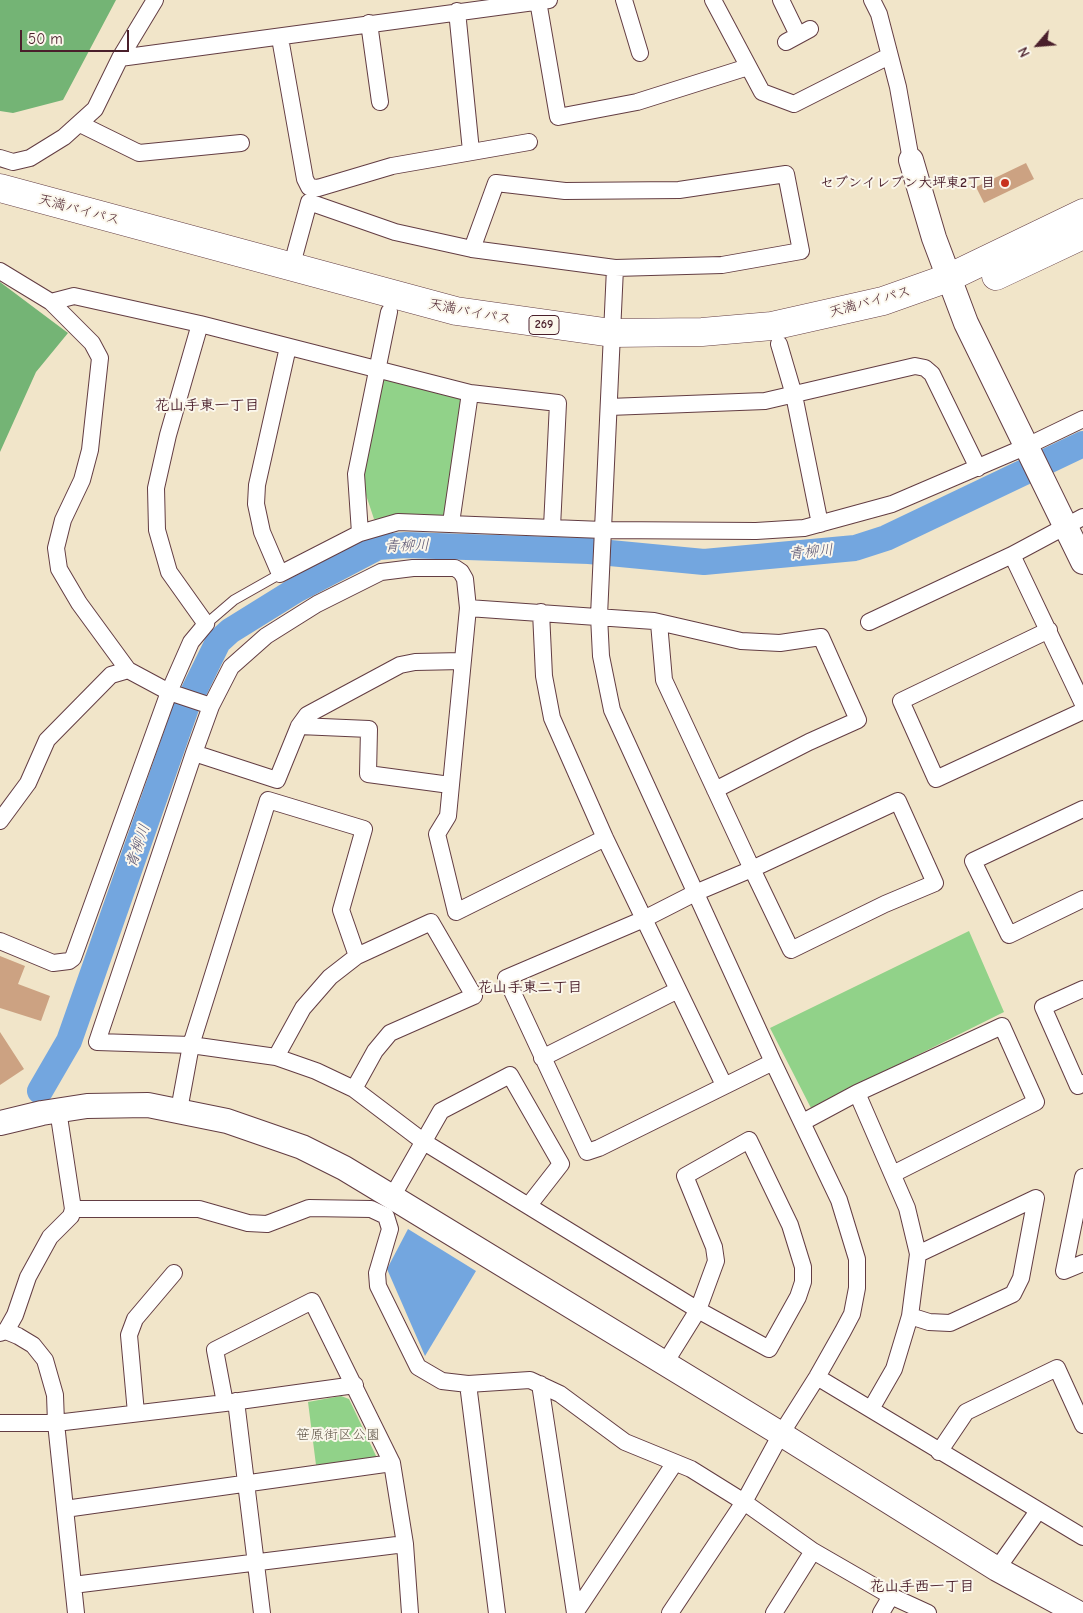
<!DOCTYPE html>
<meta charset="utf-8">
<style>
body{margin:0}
#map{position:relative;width:1083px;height:1613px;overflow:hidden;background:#f1e5c9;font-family:"Comic Neue",sans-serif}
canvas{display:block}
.north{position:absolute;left:1013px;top:20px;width:50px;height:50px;-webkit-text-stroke:4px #fbf7ec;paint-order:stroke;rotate:243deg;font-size:14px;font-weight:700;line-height:20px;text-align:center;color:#4a1f2b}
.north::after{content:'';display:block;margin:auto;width:18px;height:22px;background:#4a1f2b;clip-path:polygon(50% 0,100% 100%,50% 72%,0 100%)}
.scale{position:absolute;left:20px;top:30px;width:109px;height:22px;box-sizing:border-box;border:2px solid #4a1f2b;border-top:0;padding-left:6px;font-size:15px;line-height:18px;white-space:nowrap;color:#4a1f2b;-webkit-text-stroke:4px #fbf7ec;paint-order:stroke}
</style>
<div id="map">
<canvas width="1083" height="1613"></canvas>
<div class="north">N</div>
<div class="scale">50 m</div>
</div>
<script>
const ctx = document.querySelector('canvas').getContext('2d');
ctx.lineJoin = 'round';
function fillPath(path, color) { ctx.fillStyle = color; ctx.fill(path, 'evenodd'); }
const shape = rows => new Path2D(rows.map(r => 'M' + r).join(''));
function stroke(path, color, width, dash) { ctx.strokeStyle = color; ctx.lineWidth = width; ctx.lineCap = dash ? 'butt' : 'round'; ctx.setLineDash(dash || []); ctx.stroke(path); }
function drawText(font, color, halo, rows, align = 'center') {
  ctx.font = font + ' "Comic Neue","Klee One",sans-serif'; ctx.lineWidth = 4; ctx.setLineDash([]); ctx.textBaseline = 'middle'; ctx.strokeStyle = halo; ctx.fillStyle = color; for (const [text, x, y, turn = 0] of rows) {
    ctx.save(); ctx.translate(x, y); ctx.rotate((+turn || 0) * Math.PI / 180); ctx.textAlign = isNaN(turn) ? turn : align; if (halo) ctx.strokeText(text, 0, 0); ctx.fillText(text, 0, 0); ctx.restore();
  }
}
const green = shape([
 [384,375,464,399,447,515,374,519,361,480],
 [969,931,1004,1012,811,1108,770,1028],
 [341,1396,349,1399,377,1458,316,1465,308,1402]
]);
const forest = shape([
 [0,0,116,0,63,100,13,113,0,111],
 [0,282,68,333,36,372,0,452]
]);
const water = shape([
 [408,1229,476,1271,425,1356,387,1269]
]);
const river = shape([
 [40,1091,69,1041,187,705,218,642,230,631,296,590,378,547,406,545,589,551,704,562,855,548,886,538,1083,444]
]);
const building = shape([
 [1026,163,1034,179,984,203,976,187],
 [0,956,25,966,18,984,50,996,41,1021,0,1008],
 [0,1032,24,1069,0,1085]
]);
const lane = shape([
 [206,624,234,600,280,574]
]);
const street = shape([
 [624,0,640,53],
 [713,0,762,92,794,104,889,56],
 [781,0,798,35],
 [872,0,879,14,898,87,911,160],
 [538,1,558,117,637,102,748,67],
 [457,11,471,151],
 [369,23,380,102],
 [280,38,305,179,309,187,318,188,392,166,529,142],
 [786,42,810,29],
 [120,58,549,0],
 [80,124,139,153,241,143],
 [0,158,13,162,30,158,64,137,95,109,120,58,155,0],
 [291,268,309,202,395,232,472,249,615,268,722,265,801,251,786,174,679,190,565,191,496,183,472,249],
 [615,268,599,616,601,656,612,710,773,1062,839,1200,857,1259,857,1288,852,1314,843,1331,817,1377,781,1434,744,1502,670,1613],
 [0,271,51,302,92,343,100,358,90,450,82,480,63,520,56,548,59,569,79,603,128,670,169,692,211,706],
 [51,302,74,296,200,324,470,393,558,403,552,527],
 [779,344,794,395,820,524],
 [288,347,257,485,256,504,262,532,280,574,360,533,398,522,603,530,756,531,804,528,892,504,1025,447,1083,419],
 [609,407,765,401,915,366,925,368,932,374,978,468],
 [451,523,470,393],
 [360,533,356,474,389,312],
 [1012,555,1083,704],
 [468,608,654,621,741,641,780,643,821,637,858,720,809,742,715,790],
 [541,612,544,676,552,718,605,838,724,1085],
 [869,622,1012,555,1083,517],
 [659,623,664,680,752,869,695,893,644,919,506,978,587,1152,599,1148,773,1062],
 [1049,630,901,701,936,779,1083,711],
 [299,726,369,729,368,774,450,785],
 [194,753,277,780,299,726,307,715,400,665,415,662,462,661],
 [898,801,935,883,885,904,791,950,752,869,898,801],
 [1083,809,973,861,1009,935,1083,899],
 [0,821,28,783,47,740,111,675,128,670],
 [605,838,456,912,437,834,448,816,468,608,465,579,461,572,455,568,413,568,381,572,317,604,266,636,231,667,211,706,194,753,97,1042,191,1045,276,1057,316,1071,354,1089,424,1142,698,1310,665,1363],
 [0,941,53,963,69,961,73,958,169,692,191,642,206,624,169,572,157,530,156,488,168,435,200,324],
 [1083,989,1043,1007,1078,1086,1083,1083],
 [276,1057,303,1008,330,977,357,956,431,922,474,996,390,1033,375,1051,354,1089],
 [542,1058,678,990],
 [857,1093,907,1208,918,1254,910,1316,894,1369,871,1409],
 [179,1110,191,1045,268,800,364,829,341,910,357,956],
 [803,1122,857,1093,1002,1026,1036,1102,893,1174],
 [749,1140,790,1225,803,1267,803,1282,798,1297,769,1349,698,1310,716,1261,714,1247,685,1176,749,1140],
 [1083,1177,1064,1271,1083,1263],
 [392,1197,441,1111,510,1075,561,1164,529,1205],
 [73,1209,199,1209,248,1223,267,1224,309,1208,371,1209,386,1216,390,1229,377,1273,378,1286,418,1367,442,1381,468,1384,530,1380,560,1394,625,1442,691,1469,744,1502,813,1551,891,1596,928,1613],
 [910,1316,929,1322,950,1323,1013,1294,1021,1278,1036,1198,918,1254],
 [6,1331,15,1315,28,1277,50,1237,71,1216,73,1209,58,1110],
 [0,1333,6,1331,18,1336,33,1345,45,1360,55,1395,56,1423,76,1613],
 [817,1377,1083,1537],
 [468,1384,497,1613],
 [540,1384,575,1613],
 [236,1401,262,1613],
 [225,1403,215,1350,312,1301,392,1463,405,1544,410,1613],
 [136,1413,129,1335,135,1319,174,1273],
 [0,1423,56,1423,225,1403,355,1385],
 [939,1452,966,1412,1057,1368,1083,1425],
 [65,1509,392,1463],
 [997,1569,1038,1511],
 [73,1585,405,1544],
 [575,1613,674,1464],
 [774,1613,813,1551],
 [881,1613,891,1596]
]);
const secondary = shape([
 [911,160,934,238,966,323,1083,562],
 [0,1123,42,1113,87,1106,148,1105,227,1121,302,1147,344,1168,392,1197,781,1434,997,1569,1078,1613]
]);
const highway = shape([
 [0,188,456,311,612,333,702,332,772,326,883,301,948,278,1083,213],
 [996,276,1083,235]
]);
const markers = [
 [1005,183,5,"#c8321e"]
];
const shields = [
 [544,325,30]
];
const shieldNames = [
 ["269",544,325]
];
const poiNames = [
 ["セブンイレブン大坪東2丁目",995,183]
];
const streetNames = [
 ["天満バイパス",79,210,15],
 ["天満バイパス",870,302,-15],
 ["天満バイパス",470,312,11]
];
const parkNames = [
 ["笹原街区公園",338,1435]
];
const neighbourhoodNames = [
 ["花山手東一丁目",207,406],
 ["花山手東二丁目",530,988],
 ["花山手西一丁目",922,1587]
];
const waterNames = [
 ["青柳川",407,546,-1],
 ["青柳川",811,552,-5],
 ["青柳川",138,846,-71]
];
fillPath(green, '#91d289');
fillPath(forest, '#74b475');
fillPath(water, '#73a6df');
stroke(river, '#73a6df', 26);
fillPath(building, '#cca282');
stroke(lane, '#633d43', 11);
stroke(street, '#633d43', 18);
stroke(secondary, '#633d43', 26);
stroke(highway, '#633d43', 29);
stroke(lane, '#fff', 9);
stroke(street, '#fff', 16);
stroke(secondary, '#fff', 24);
stroke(highway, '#fff', 28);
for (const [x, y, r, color] of markers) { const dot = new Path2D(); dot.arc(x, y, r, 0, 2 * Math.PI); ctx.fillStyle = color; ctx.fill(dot); stroke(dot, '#fbf7ec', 2); }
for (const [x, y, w] of shields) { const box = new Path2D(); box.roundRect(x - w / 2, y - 9.5, w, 19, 4); ctx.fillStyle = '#fbf7ec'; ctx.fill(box); stroke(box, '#4a1f2b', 1); }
drawText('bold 12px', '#4a1f2b', null, shieldNames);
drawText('bold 14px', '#4a1f2b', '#fbf7ec', poiNames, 'right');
drawText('14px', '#4a1f2b', '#fbf7ec', streetNames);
drawText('14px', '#5f5547', '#fbf7ec', parkNames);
drawText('bold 15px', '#4a1f2b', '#fbf7ec', neighbourhoodNames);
drawText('italic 15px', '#5a5573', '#fbf7ec', waterNames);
</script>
